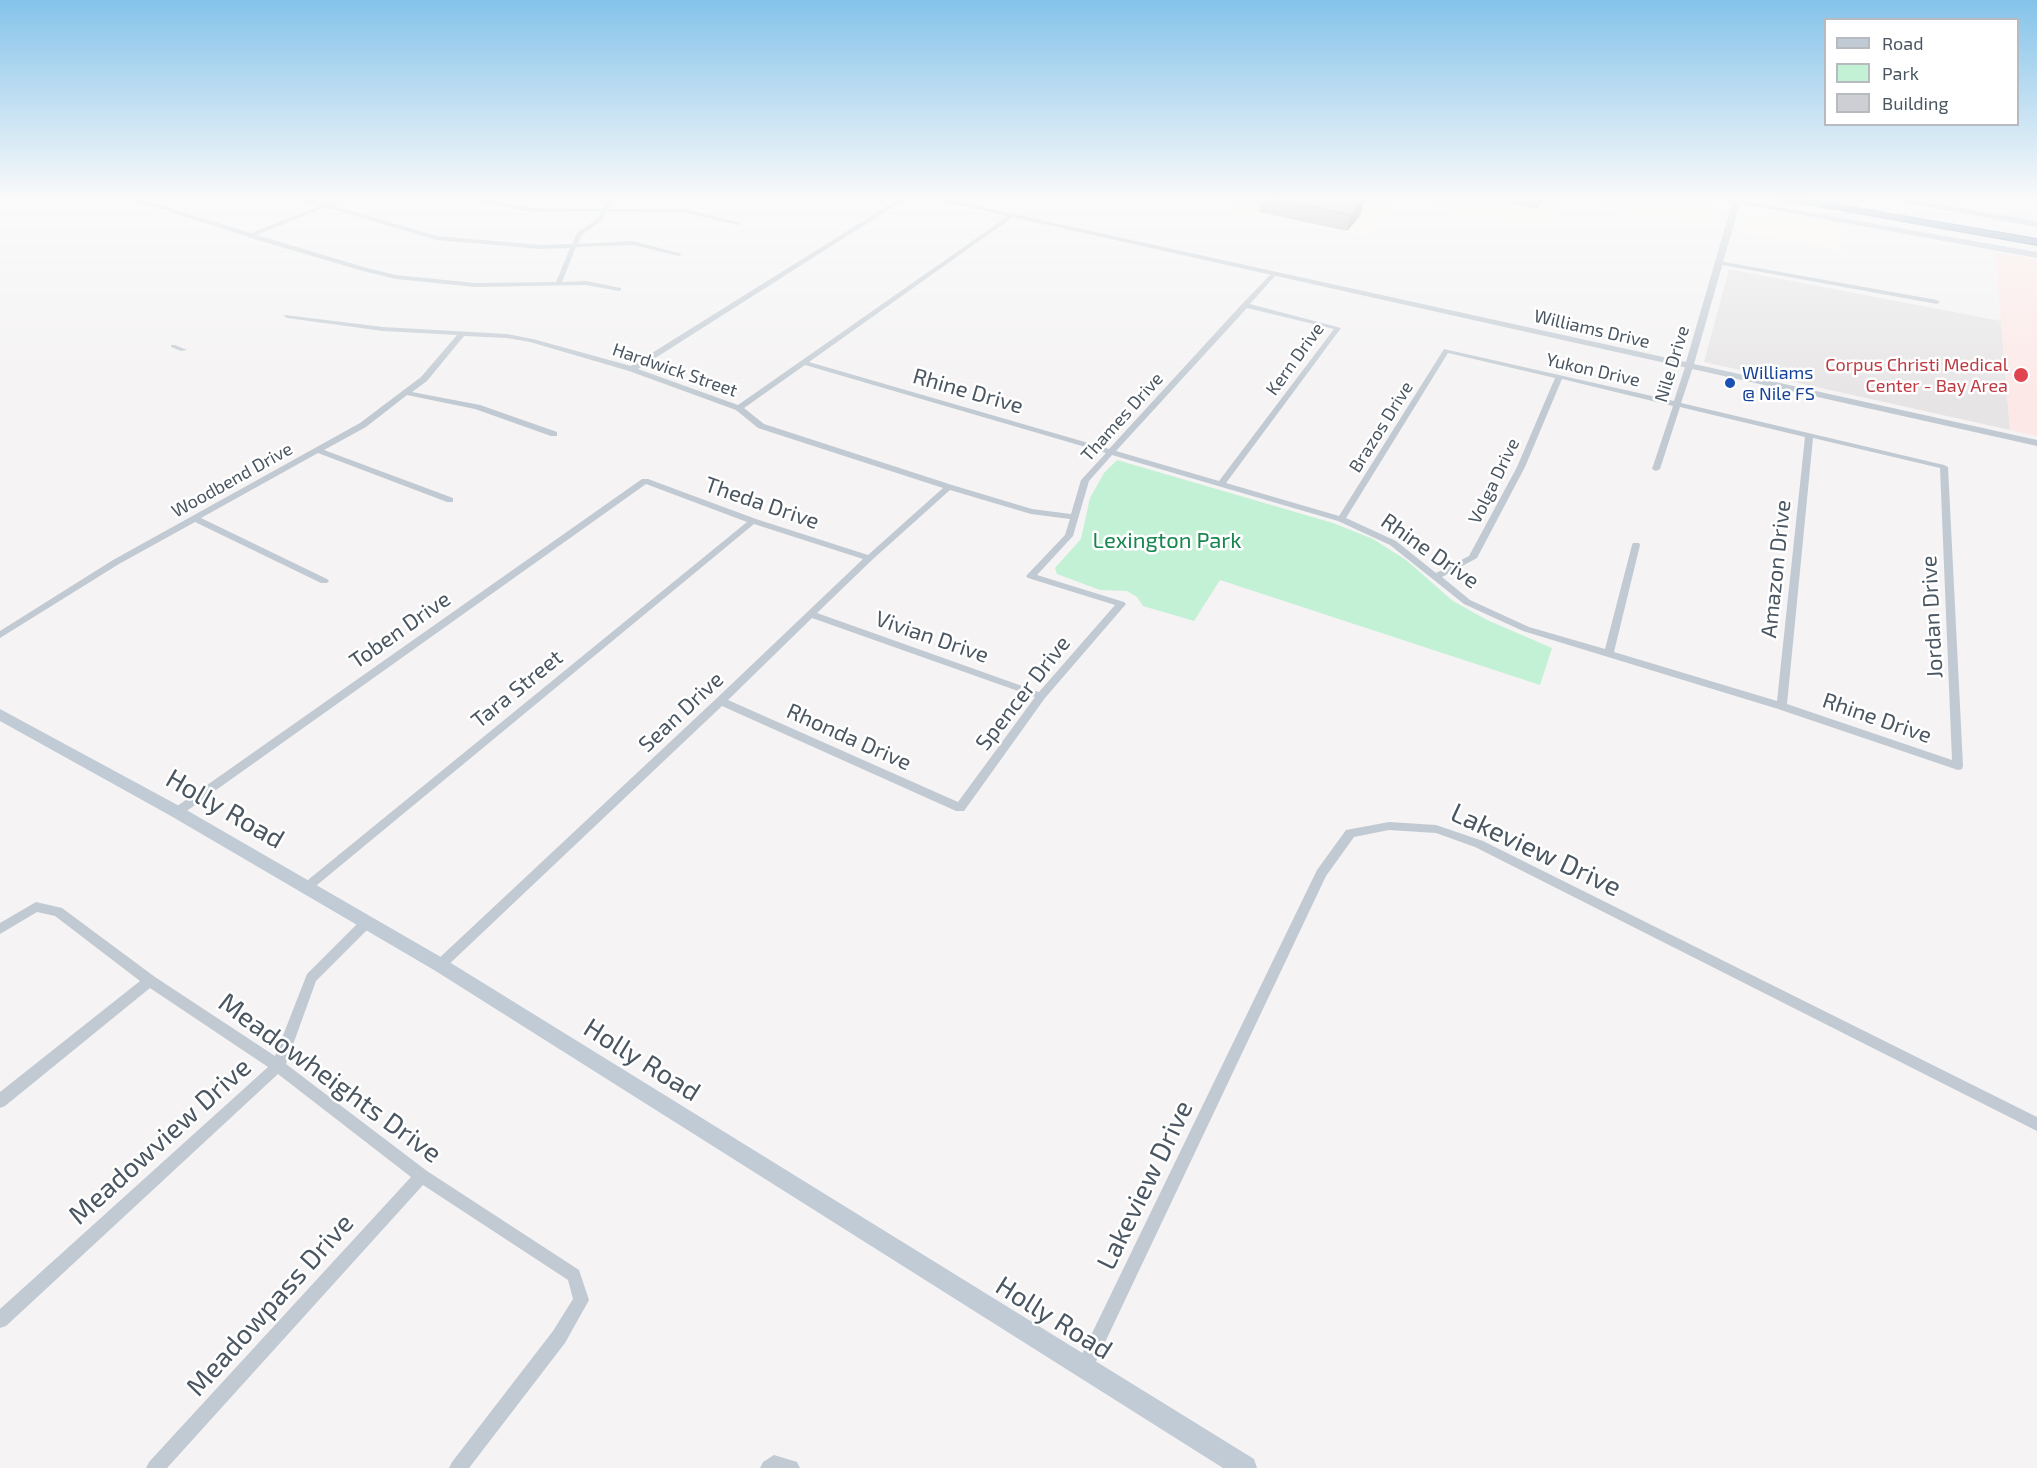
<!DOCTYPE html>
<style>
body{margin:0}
#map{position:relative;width:2037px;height:1468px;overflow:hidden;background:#f5f3f3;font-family:"Exo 2",sans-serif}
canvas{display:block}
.legend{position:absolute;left:1824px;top:18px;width:195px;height:108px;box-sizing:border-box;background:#fff;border:2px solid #b7bbc0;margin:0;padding:8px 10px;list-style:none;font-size:18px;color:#4a5661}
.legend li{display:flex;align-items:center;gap:12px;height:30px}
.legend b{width:30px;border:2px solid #b7bbc0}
</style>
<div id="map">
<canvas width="2037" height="1468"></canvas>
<ul class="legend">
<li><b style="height:8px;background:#c1cbd6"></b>Road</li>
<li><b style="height:16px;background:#c3f1d5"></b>Park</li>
<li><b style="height:16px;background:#cdcfd5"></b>Building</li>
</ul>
</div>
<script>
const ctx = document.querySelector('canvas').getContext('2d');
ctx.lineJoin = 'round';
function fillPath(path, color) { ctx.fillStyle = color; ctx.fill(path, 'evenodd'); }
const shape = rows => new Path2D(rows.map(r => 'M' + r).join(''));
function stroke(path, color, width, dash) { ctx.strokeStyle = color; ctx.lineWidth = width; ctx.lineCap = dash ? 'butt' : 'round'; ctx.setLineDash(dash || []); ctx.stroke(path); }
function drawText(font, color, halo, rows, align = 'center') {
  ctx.font = font + ' "Exo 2",sans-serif'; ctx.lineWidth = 5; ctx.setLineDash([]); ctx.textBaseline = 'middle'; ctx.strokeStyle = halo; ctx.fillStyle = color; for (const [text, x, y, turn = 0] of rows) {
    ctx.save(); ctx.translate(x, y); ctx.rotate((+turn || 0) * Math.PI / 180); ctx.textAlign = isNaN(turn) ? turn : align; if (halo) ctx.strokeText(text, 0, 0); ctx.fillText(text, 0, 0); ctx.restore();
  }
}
const commercial = shape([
 [1243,198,1384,198,1396,201,1369,236,1229,211],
 [1405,198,1686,198,1704,201,1714,206,1716,212,1710,226,1561,199,1543,229,1403,200],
 [1768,212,1840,224,1841,250,1743,233,1748,215]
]);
const education = shape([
 [1729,269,2001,321,2010,430,1704,362]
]);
const medical = shape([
 [1995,252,2037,259,2037,436,2010,430]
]);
const green = shape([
 [1117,460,1333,523,1373,539,1406,560,1453,601,1487,620,1552,648,1540,685,1220,580,1194,621,1143,606,1137,597,1127,591,1100,590,1057,574,1055,568,1081,539,1090,498,1104,473]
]);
const minor = shape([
 [126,198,136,198,251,233,320,206,296,198,306,198,325,204,339,198,347,198,331,205,437,236,540,245,572,244,577,233,598,218,601,212,532,212,464,198,477,198,532,208,603,209,609,198,615,198,609,209,686,209,741,223,738,225,686,213,607,212,602,220,582,235,578,244,633,241,682,254,679,256,633,245,576,247,562,282,586,281,621,288,621,290,619,291,586,285,475,287,396,279,363,271,247,237,246,236,126,198],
 [325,207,437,240,540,249,570,248,556,282,475,283,396,275,367,268,257,235,325,207],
 [900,198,907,198,638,369,738,405,1011,214,1013,215,1013,217,809,362,1109,449,1242,304,1271,274,1275,274,1275,276,1250,304,1341,328,1226,483,1339,516,1444,349,1674,401,1685,367,1692,365,1693,367,1681,403,1944,465,1948,467,1963,766,1962,769,1958,770,1778,709,1523,631,1464,604,1390,545,1338,521,1112,455,1089,481,1073,536,1037,575,1124,602,1126,604,1045,698,964,811,956,811,722,706,444,969,440,970,436,969,434,965,436,961,717,698,863,559,754,524,311,890,307,892,303,890,301,887,303,884,747,522,646,484,181,815,173,815,171,812,173,809,642,479,648,479,756,519,868,555,943,488,758,428,736,410,629,371,530,342,507,338,464,336,427,381,412,392,480,405,557,432,557,436,551,436,475,409,407,395,366,427,324,450,453,498,453,502,447,502,318,453,201,518,327,579,329,581,327,583,321,583,195,522,119,564,0,638,0,631,113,560,360,423,421,377,457,335,383,331,287,318,284,316,285,315,383,327,507,334,533,339,631,366,900,198],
 [1247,308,1334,329,1219,481,1116,451,1247,308],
 [1448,353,1555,378,1517,467,1469,556,1436,573,1396,541,1346,518,1448,353],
 [805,365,1106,453,1081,480,1071,514,1032,509,952,485,764,424,744,408,805,365],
 [1562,379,1673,406,1652,469,1656,471,1660,469,1680,407,1805,437,1777,701,1614,652,1640,545,1639,543,1633,543,1632,545,1605,649,1529,627,1470,600,1442,577,1477,558,1525,467,1562,379],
 [1813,438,1940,468,1952,760,1787,704,1813,438],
 [950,490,1031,514,1070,519,1065,535,1026,576,1028,578,1115,605,1039,692,817,613,872,560,950,490],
 [812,618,1035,697,958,802,728,700,812,618],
 [1719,261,1937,300,1940,302,1937,304,1717,264,1717,262,1719,261],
 [171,345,175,345,187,350,181,351,171,347,171,345],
 [1389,822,1436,825,1483,841,2037,1117,2037,1131,1475,847,1436,833,1389,830,1354,837,1326,876,1090,1374,1084,1376,1078,1374,1076,1368,1078,1362,1317,870,1346,830,1389,822],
 [36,902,62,908,155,977,275,1056,307,974,363,918,367,917,371,918,373,922,371,926,316,981,286,1064,427,1171,579,1270,589,1300,565,1343,469,1468,449,1468,452,1462,553,1331,573,1299,568,1280,423,1185,167,1468,146,1468,149,1462,411,1177,278,1074,6,1326,0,1328,0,1309,268,1067,150,988,5,1106,0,1108,0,1092,140,981,55,916,37,912,0,934,0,923,36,902],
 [774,1455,797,1462,800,1468,760,1468,763,1462,774,1455]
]);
const tertiary = shape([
 [927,198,941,198,1686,362,1732,203,1736,201,1740,203,1694,364,2037,440,2037,446,927,198]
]);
const secondary = shape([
 [0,198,7,198,0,202,0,198],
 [1708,198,1727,198,2037,252,2037,258,1708,198],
 [1880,198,1899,198,2037,221,2037,227,1880,198],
 [0,709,183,808,446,960,1254,1459,1257,1468,1223,1468,434,970,171,816,0,721,0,709]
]);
const motorway = shape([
 [1773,198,1798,198,2037,239,2037,245,1773,198]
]);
const wall = shape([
 [1261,198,1355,198,1364,200,1360,216,1347,231,1259,212],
 [1448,198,1465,198,1461,203,1448,200],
 [1514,198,1547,198,1546,200,1542,199,1537,209,1513,204]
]);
const shadedWall = shape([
 [1540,198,1543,198,1537,209],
 [1364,200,1360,216,1347,231,1350,215]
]);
const building = shape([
 [1272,198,1355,198,1364,200,1350,215,1272,198]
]);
const markers = [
 [2021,375,8,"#e0444e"],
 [1730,383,6,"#1a4fb4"]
];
const farStreetnames = [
 ["Williams Drive",1592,329,13],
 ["Kern Drive",1295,359,-54],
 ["Nile Drive",1672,364,-73],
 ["Hardwick Street",675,370,19],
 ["Yukon Drive",1593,370,13],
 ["Thames Drive",1122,417,-48],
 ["Brazos Drive",1381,427,-58],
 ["Woodbend Drive",232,480,-29],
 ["Volga Drive",1494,481,-64]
];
const farHealthnames = [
 ["Corpus Christi Medical",2008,365],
 ["Center - Bay Area",2008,386]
];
const farTransitnames = [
 ["Williams",1742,373],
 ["@ Nile FS",1742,394]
];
const streetNames = [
 ["Rhine Drive",968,391,16],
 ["Theda Drive",762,503,19],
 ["Rhine Drive",1430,551,35],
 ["Amazon Drive",1776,569,-84],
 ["Jordan Drive",1932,617,-93],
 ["Toben Drive",400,630,-35],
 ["Vivian Drive",932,637,19],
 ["Tara Street",517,689,-39],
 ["Spencer Drive",1023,693,-52],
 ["Sean Drive",681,712,-43],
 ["Rhine Drive",1877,718,19],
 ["Rhonda Drive",849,737,24]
];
const parkNames = [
 ["Lexington Park",1167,541]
];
const nearStreetnames = [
 ["Holly Road",225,809,30],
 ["Lakeview Drive",1536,850,25],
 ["Holly Road",642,1060,32],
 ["Meadowheights Drive",330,1078,36],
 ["Meadowview Drive",160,1141,-42],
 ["Lakeview Drive",1145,1185,-64],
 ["Meadowpass Drive",270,1305,-48],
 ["Holly Road",1054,1318,32]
];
fillPath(commercial, '#fdf9ef');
fillPath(education, '#e6e4e5');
fillPath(medical, '#fce8e6');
fillPath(green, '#c3f1d5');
stroke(motorway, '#7690ad', 2);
fillPath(minor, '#c1cad2');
fillPath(tertiary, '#c1cad2');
fillPath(secondary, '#c1cbd6');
fillPath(motorway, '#8ba5c1');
fillPath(wall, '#b0b2b7');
fillPath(shadedWall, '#909195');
fillPath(building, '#cdcfd5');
stroke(building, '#909195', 1.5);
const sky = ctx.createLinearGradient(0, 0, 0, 404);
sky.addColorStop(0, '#85c3ea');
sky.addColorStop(0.49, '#fafafa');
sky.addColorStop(1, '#fafafa00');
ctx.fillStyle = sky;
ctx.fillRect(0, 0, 2037, 404);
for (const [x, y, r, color] of markers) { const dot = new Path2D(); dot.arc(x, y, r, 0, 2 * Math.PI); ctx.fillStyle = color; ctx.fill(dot); stroke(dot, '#fff', 2); }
drawText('18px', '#4a5661', '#fff', farStreetnames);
drawText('18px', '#be3a42', '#fff', farHealthnames, 'right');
drawText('18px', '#164399', '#fff', farTransitnames, 'left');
drawText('22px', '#4a5661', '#fff', streetNames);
drawText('22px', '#17864f', '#fff', parkNames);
drawText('27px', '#4a5661', '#fff', nearStreetnames);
</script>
